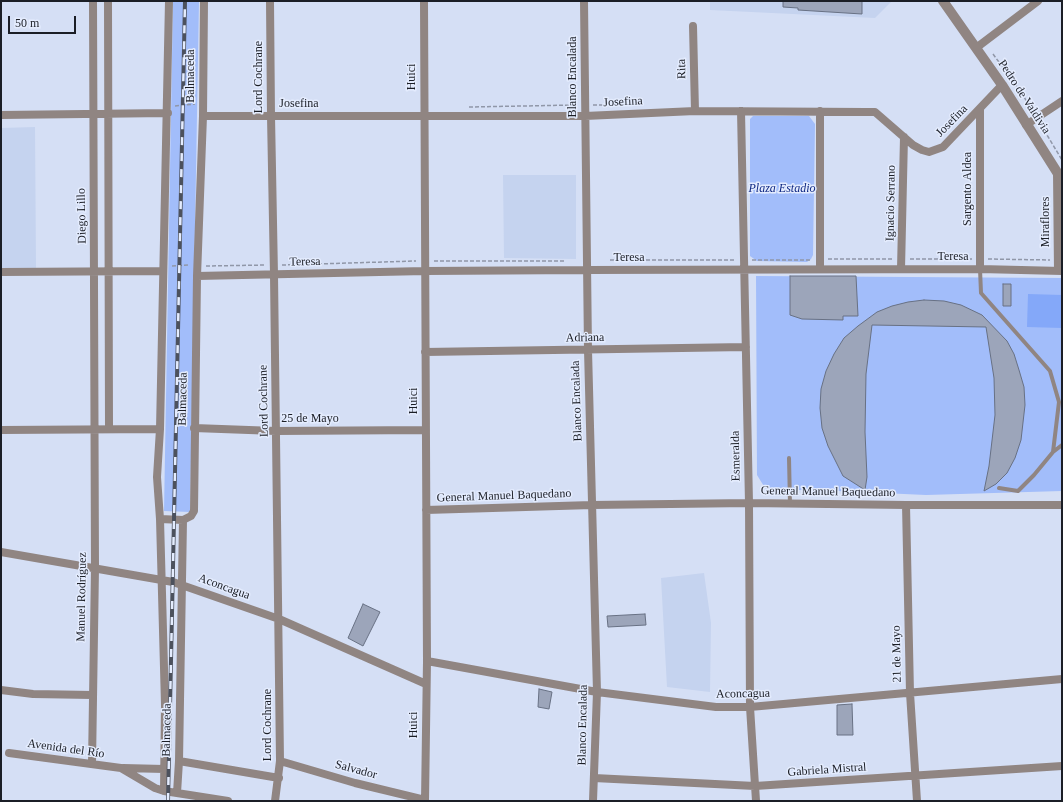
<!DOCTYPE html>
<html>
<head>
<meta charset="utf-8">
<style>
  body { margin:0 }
  #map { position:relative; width:1063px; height:802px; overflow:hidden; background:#d5dff5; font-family:Georgia,serif }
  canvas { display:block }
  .frame { position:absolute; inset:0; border:2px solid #1b1e26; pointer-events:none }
  .scale { position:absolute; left:8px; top:16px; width:68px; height:18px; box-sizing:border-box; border:2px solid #1b1e26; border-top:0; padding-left:5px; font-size:12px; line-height:14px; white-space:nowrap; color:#1b1e26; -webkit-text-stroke:3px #e4ecfe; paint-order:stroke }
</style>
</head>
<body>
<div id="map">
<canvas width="1063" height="802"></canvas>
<div class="frame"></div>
<div class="scale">50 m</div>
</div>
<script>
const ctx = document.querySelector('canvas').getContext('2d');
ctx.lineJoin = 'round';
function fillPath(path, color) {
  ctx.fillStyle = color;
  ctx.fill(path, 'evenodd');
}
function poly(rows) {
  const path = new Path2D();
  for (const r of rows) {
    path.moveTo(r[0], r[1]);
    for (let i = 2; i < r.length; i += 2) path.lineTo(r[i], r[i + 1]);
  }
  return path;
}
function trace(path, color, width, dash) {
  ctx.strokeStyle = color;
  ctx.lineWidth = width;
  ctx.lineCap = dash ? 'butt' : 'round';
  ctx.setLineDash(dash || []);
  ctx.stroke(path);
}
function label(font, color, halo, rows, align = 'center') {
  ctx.font = font + ' Georgia,serif';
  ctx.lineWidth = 3;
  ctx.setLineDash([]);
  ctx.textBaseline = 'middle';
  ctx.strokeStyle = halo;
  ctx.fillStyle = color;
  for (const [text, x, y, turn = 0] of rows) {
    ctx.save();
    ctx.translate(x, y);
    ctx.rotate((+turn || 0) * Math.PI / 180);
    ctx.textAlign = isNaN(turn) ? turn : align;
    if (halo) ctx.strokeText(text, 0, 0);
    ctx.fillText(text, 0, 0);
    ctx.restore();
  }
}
const built = poly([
  [710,1,892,1,875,18,710,10],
  [35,127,36,268,1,268,1,128],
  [503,175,576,175,576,259,504,258],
  [704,573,711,623,710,692,667,687,661,578]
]);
const green = poly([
  [173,1,199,1,190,512,164,511],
  [753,116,809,116,815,124,813,255,811,259,807,262,757,261,750,256,750,119],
  [756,276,1062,278,1062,491,926,495,816,490,769,490,765,488,757,475]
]);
const water = poly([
  [1028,294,1062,295,1062,328,1027,327]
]);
const building = poly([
  [783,1,862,1,862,14,798,10,798,8,783,7,783,1],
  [790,276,856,276,858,316,843,316,843,320,802,319,790,315,790,276],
  [1003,284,1011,284,1011,306,1003,306,1003,284],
  [924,300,944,301,961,305,982,315,1007,341,1014,354,1019,370,1024,387,1025,405,1021,440,1015,458,1007,473,996,484,984,491,989,466,995,415,994,378,986,327,872,325,866,374,865,432,867,477,865,490,843,476,828,446,822,428,820,408,821,389,826,371,834,354,844,338,858,326,877,312,892,306,908,302,924,300],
  [363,604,380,612,363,646,348,638,363,604],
  [645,614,646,625,608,627,607,616,645,614],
  [539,689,552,692,549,709,538,707,539,689],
  [852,704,853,735,837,735,837,705,852,704]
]);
const path = poly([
  [993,54,1021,92,1032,110],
  [593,105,617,105],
  [175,106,195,104],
  [469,107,577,105],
  [1041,125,1062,160],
  [828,259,892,259],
  [910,259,972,259],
  [988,259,1050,260],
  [610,260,736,260],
  [752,260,812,260],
  [434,261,566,261],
  [282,265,416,261],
  [172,266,188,265],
  [206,266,266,265]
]);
const service = poly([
  [980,269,981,293,1050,371,1059,402,1053,452],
  [789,458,790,504],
  [999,488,1018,491,1034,475,1053,452,1062,445]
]);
const minor = poly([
  [108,1,109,429],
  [270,1,271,116,274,275,280,761,275,801],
  [424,1,427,661,425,801],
  [584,1,588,350,597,692,593,801],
  [693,26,695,111],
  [976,48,1038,1],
  [980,109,980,269],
  [741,111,749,503,750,707,756,801],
  [820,111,820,269],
  [1,115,168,113],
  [203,116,585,116,695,111,866,112,875,112,913,145,922,150,929,152,943,147,1002,85],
  [1026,125,1062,101],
  [1057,173,1058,271],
  [901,269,904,137],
  [1,272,163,271],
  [197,276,425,271,586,270,980,269,1062,271],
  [425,352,746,347],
  [194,428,276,431,426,430],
  [1,430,160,429],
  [906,505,910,693,917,801],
  [426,510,592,505,749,503,906,505,1062,505],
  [160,519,183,520,191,516,194,511,197,276,203,116,204,1],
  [1,552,173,582,279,619,426,684],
  [427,661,597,692,716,707,750,707,1062,679],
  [1,690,33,694,92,695],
  [9,753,121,768,155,788,164,791,228,801],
  [179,761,279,778],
  [280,761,355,783,425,800],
  [92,764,95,568,93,1],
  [123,768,164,769],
  [594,778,755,786,1062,766],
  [164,791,165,705,160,519,157,477,160,429,169,1],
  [177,793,179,761,183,520]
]);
const tertiary = poly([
  [943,1,1002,85,1062,180]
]);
const rail = poly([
  [168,801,185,1]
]);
const streetNames = [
  ["Rita",682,69,-91],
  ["Balmaceda",191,76,-90],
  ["Lord Cochrane",259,77,-90],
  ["Huici",412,77,-90],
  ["Blanco Encalada",573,77,-90],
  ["Pedro de Valdivia",1024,97,57],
  ["Josefina",623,102,-3],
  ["Josefina",299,104],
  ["Josefina",952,121,-46],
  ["Sargento Aldea",968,189,-90],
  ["Ignacio Serrano",891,203,-89],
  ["Diego Lillo",82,216,-91],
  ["Miraflores",1046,222,-90],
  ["Teresa",953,257],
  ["Teresa",629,258],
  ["Teresa",305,262,-1],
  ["Adriana",585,338,-1],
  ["Balmaceda",183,399,-89],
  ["Lord Cochrane",264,401,-91],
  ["Huici",414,401,-90],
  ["Blanco Encalada",577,401,-92],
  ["25 de Mayo",310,419],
  ["Esmeralda",736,456,-91],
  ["General Manuel Baquedano",828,492,1],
  ["General Manuel Baquedano",504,496,-2],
  ["Aconcagua",224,587,20],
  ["Manuel Rodríguez",82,597,-89],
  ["21 de Mayo",897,654,-91],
  ["Aconcagua",743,694,-1],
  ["Lord Cochrane",268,725,-90],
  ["Huici",414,725,-90],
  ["Blanco Encalada",583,725,-89],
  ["Balmaceda",167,730,-89],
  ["Avenida del Río",66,749,8],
  ["Salvador",356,770,15],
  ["Gabriela Mistral",827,770,-4]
];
const parkNames = [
  ["Plaza Estadio",782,189]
];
fillPath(built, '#c5d3ef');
fillPath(green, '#a2bdfa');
fillPath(water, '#84a8f9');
fillPath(building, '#9ca5ba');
trace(building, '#687184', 1);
trace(path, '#9097a8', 1.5, [4, 2]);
trace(service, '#908582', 4);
trace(minor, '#908582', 8);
trace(tertiary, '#908582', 10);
trace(rail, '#4c515d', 4);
trace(rail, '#e4ecfe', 2.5, [8]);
label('12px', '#1b1e26', '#e4ecfe', streetNames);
label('italic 12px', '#0f2884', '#e4ecfe', parkNames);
</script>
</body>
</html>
